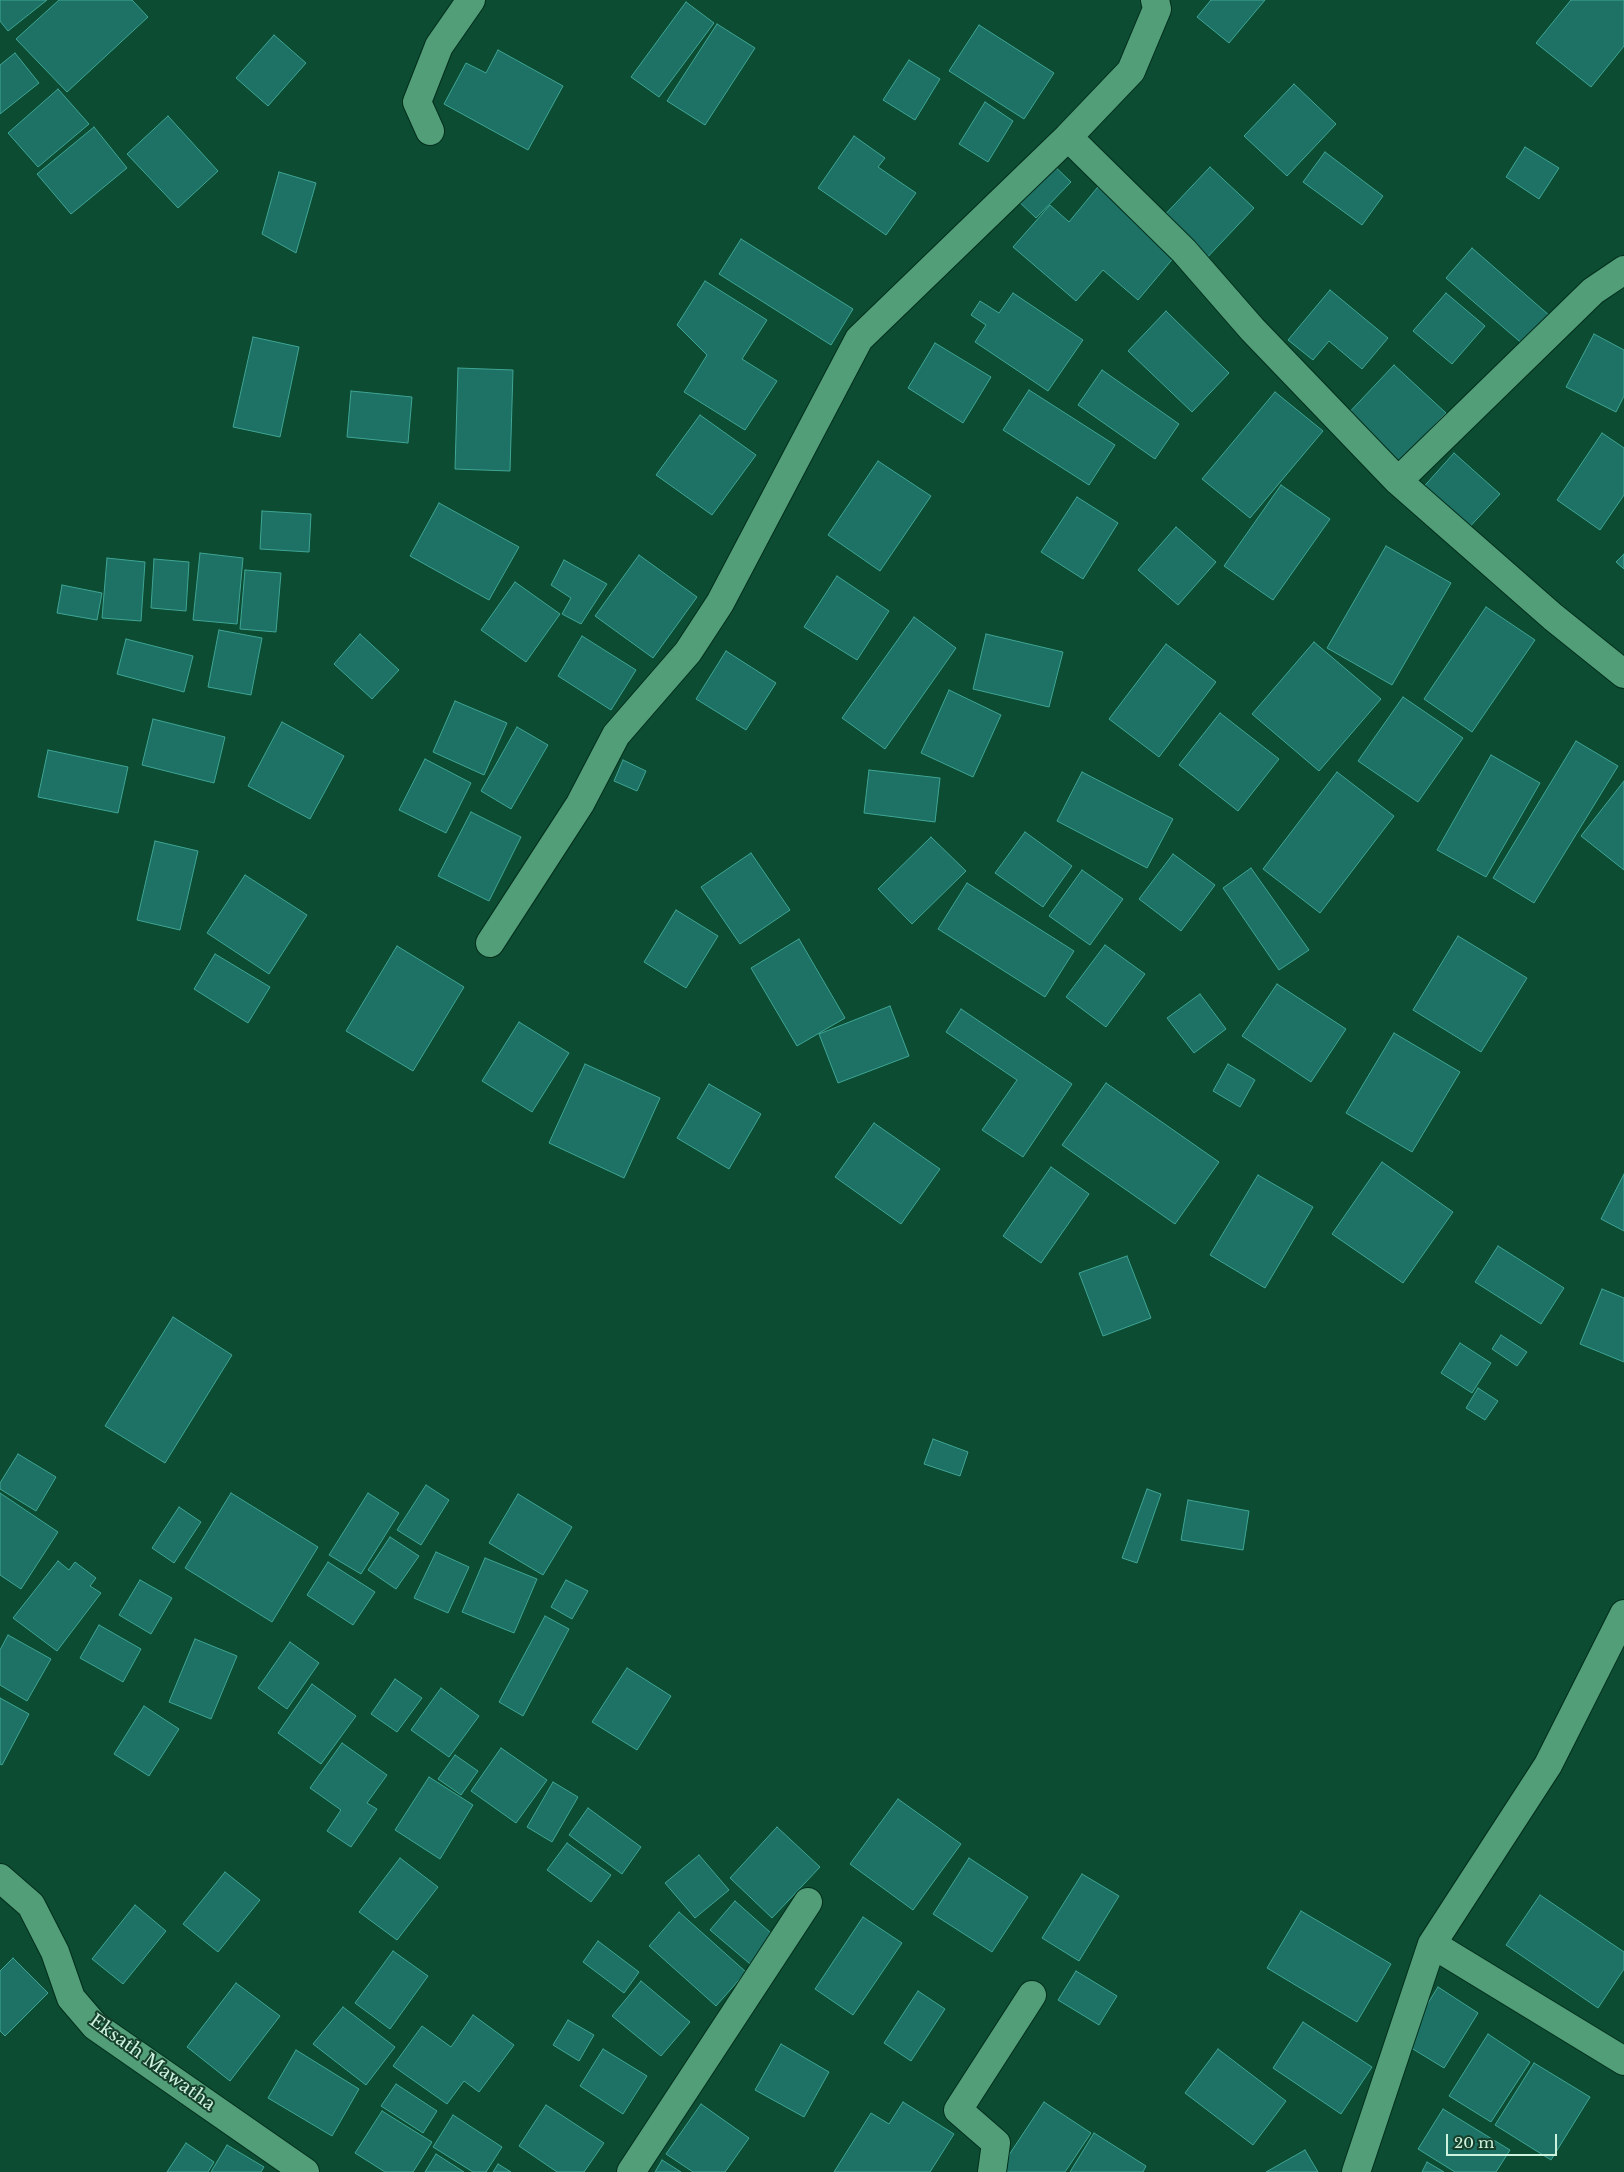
<!DOCTYPE html>
<html>
<head>
<meta charset="utf-8">
<style>
  body { margin:0 }
  #map { position:relative; width:1624px; height:2172px; overflow:hidden; background:#0b4c32; font-family:"Libre Baskerville",serif }
  canvas { display:block }
  .scale { position:absolute; left:1446px; top:2134px; width:111px; height:22px; box-sizing:border-box; border:2px solid #cdf2dd; border-top:0; padding-left:6px; font-size:15px; line-height:18px; white-space:nowrap; color:#cdf2dd; -webkit-text-stroke:4px #153f2b; paint-order:stroke }
</style>
</head>
<body>
<div id="map">
<canvas width="1624" height="2172"></canvas>
<div class="scale">20 m</div>
</div>
<script>
const ctx = document.querySelector('canvas').getContext('2d');
ctx.lineJoin = 'round';
function fillPath(path, color) {
  ctx.fillStyle = color;
  ctx.fill(path, 'evenodd');
}
function poly(rows) {
  const path = new Path2D();
  for (const r of rows) {
    path.moveTo(r[0], r[1]);
    for (let i = 2; i < r.length; i += 2) path.lineTo(r[i], r[i + 1]);
  }
  return path;
}
function trace(path, color, width, dash) {
  ctx.strokeStyle = color;
  ctx.lineWidth = width;
  ctx.lineCap = dash ? 'butt' : 'round';
  ctx.setLineDash(dash || []);
  ctx.stroke(path);
}
function label(font, color, halo, rows, align = 'center') {
  ctx.font = font + ' "Libre Baskerville",serif';
  ctx.lineWidth = 4;
  ctx.setLineDash([]);
  ctx.textBaseline = 'middle';
  ctx.strokeStyle = halo;
  ctx.fillStyle = color;
  for (const [text, x, y, turn = 0] of rows) {
    ctx.save();
    ctx.translate(x, y);
    ctx.rotate((+turn || 0) * Math.PI / 180);
    ctx.textAlign = isNaN(turn) ? turn : align;
    if (halo) ctx.strokeText(text, 0, 0);
    ctx.fillText(text, 0, 0);
    ctx.restore();
  }
}
const building = poly([
  [0,0,47,0,8,31,0,21,0,0],
  [59,0,132,0,148,17,67,92,16,39,59,0],
  [1211,0,1265,0,1229,43,1197,17,1211,0],
  [1571,0,1624,0,1624,46,1591,87,1536,43,1571,0],
  [686,2,714,23,659,97,631,77,686,2],
  [717,24,755,48,705,125,667,101,717,24],
  [979,25,1054,73,1024,119,949,71,979,25],
  [274,35,306,63,268,106,236,78,274,35],
  [498,50,563,86,528,150,444,104,466,63,486,73,498,50],
  [15,53,39,83,0,114,0,65,15,53],
  [909,60,940,79,915,120,883,100,909,60],
  [1294,84,1336,124,1287,176,1244,136,1294,84],
  [58,89,89,124,38,167,8,133,58,89],
  [985,102,1013,121,988,162,959,144,985,102],
  [168,116,218,171,178,208,127,154,168,116],
  [94,127,127,168,71,214,37,174,94,127],
  [854,136,885,158,878,167,916,193,886,235,818,188,854,136],
  [1525,147,1559,168,1539,199,1506,177,1525,147],
  [1325,152,1383,196,1362,225,1303,182,1325,152],
  [1048,160,1071,182,1036,218,1013,196,1048,160],
  [1210,167,1254,208,1202,263,1158,222,1210,167],
  [279,172,316,183,296,253,262,234,279,172],
  [1102,182,1181,249,1138,300,1103,270,1076,301,1013,247,1050,205,1069,222,1102,182],
  [741,239,853,309,831,345,719,274,741,239],
  [1472,248,1550,316,1525,346,1446,278,1472,248],
  [705,281,767,320,742,359,777,381,745,430,684,392,707,355,677,325,705,281],
  [1330,290,1388,338,1362,369,1329,341,1313,360,1288,340,1330,290],
  [1013,293,1083,340,1048,391,975,342,986,325,971,315,980,301,999,313,1013,293],
  [1446,293,1485,326,1452,364,1413,331,1446,293],
  [1166,311,1229,373,1192,412,1128,351,1166,311],
  [1594,334,1624,350,1624,396,1616,412,1566,387,1594,334],
  [253,337,299,347,280,437,233,427,253,337],
  [935,343,991,377,963,423,908,388,935,343],
  [1394,365,1446,413,1394,467,1343,419,1394,365],
  [458,368,513,370,510,471,455,469,458,368],
  [1102,370,1179,424,1155,459,1078,405,1102,370],
  [1029,390,1115,445,1089,485,1003,430,1029,390],
  [351,391,412,397,408,443,347,437,351,391],
  [1275,392,1323,431,1250,518,1202,479,1275,392],
  [700,415,756,455,712,515,656,475,700,415],
  [1602,433,1624,448,1624,495,1600,530,1557,500,1602,433],
  [1454,453,1500,494,1465,532,1419,492,1454,453],
  [878,461,931,496,880,571,828,535,878,461],
  [1281,485,1330,519,1273,600,1224,566,1281,485],
  [1077,497,1118,523,1083,579,1041,552,1077,497],
  [439,503,519,547,489,600,410,556,439,503],
  [262,511,311,514,309,552,260,549,262,511],
  [1176,527,1216,562,1178,605,1138,570,1176,527],
  [1386,546,1451,583,1392,685,1327,648,1386,546],
  [200,553,243,558,237,624,193,620,200,553],
  [1624,554,1624,569,1616,562,1624,554],
  [639,555,697,597,653,658,595,616,639,555],
  [107,558,145,562,141,621,102,618,107,558],
  [154,559,189,562,186,611,151,608,154,559],
  [564,560,607,584,581,624,562,614,571,598,551,585,564,560],
  [245,570,281,573,276,632,240,629,245,570],
  [837,576,889,611,857,660,804,627,837,576],
  [515,582,560,614,526,662,481,630,515,582],
  [62,585,102,593,97,620,57,613,62,585],
  [1486,607,1535,640,1472,732,1424,699,1486,607],
  [914,617,956,648,885,749,842,718,914,617],
  [219,630,262,638,251,695,208,687,219,630],
  [360,634,399,670,372,699,334,664,360,634],
  [986,634,1063,652,1049,707,973,689,986,634],
  [582,636,636,670,611,710,558,676,582,636],
  [126,639,193,656,184,692,117,674,126,639],
  [1314,642,1381,699,1319,771,1252,714,1314,642],
  [1166,644,1216,682,1159,757,1109,719,1166,644],
  [726,651,776,683,746,730,696,699,726,651],
  [949,690,1001,715,973,777,921,753,949,690],
  [1403,697,1463,738,1418,802,1358,761,1403,697],
  [455,701,507,723,484,775,433,752,455,701],
  [1220,713,1279,759,1238,811,1179,765,1220,713],
  [153,719,225,737,214,783,142,765,153,719],
  [282,722,344,756,310,819,248,786,282,722],
  [517,727,548,745,511,809,481,791,517,727],
  [1576,741,1618,766,1534,903,1493,878,1576,741],
  [48,750,128,767,118,813,38,797,48,750],
  [1491,755,1540,783,1486,877,1437,850,1491,755],
  [425,759,471,783,446,833,399,810,425,759],
  [623,760,646,771,637,791,614,781,623,760],
  [869,770,940,778,935,822,864,813,869,770],
  [1082,772,1173,819,1147,868,1057,821,1082,772],
  [1337,772,1394,816,1320,913,1263,869,1337,772],
  [1624,781,1624,870,1581,836,1624,781],
  [471,812,521,837,489,901,438,876,471,812],
  [1025,832,1072,866,1043,907,995,873,1025,832],
  [931,837,966,871,912,924,878,889,931,837],
  [155,841,198,851,180,930,137,920,155,841],
  [751,853,790,910,740,944,701,887,751,853],
  [1173,854,1215,885,1181,931,1139,899,1173,854],
  [1251,868,1309,950,1279,970,1223,888,1251,868],
  [1082,870,1123,899,1090,945,1049,916,1082,870],
  [245,875,307,915,269,974,207,933,245,875],
  [967,883,1074,951,1045,997,938,929,967,883],
  [676,910,718,936,686,988,644,962,676,910],
  [1458,936,1527,978,1481,1052,1413,1010,1458,936],
  [799,939,845,1018,797,1046,751,968,799,939],
  [1105,945,1145,974,1106,1027,1066,997,1105,945],
  [397,946,464,987,413,1071,346,1031,397,946],
  [215,954,270,987,248,1023,194,989,215,954],
  [1277,984,1346,1029,1311,1082,1242,1036,1277,984],
  [1200,994,1226,1029,1194,1053,1167,1018,1200,994],
  [890,1006,909,1056,838,1083,819,1034,890,1006],
  [961,1009,1072,1084,1023,1157,982,1130,1017,1080,946,1032,961,1009],
  [519,1022,569,1053,532,1112,482,1081,519,1022],
  [1394,1033,1460,1072,1412,1152,1346,1113,1394,1033],
  [585,1064,660,1098,624,1178,549,1143,585,1064],
  [1228,1064,1255,1080,1240,1107,1213,1091,1228,1064],
  [1106,1083,1219,1162,1175,1224,1062,1145,1106,1083],
  [709,1084,761,1114,729,1169,677,1138,709,1084],
  [874,1123,940,1169,901,1224,835,1177,874,1123],
  [1382,1162,1453,1212,1403,1283,1332,1234,1382,1162],
  [1051,1167,1089,1194,1041,1263,1003,1236,1051,1167],
  [1624,1174,1624,1231,1601,1219,1624,1174],
  [1258,1175,1313,1207,1265,1288,1210,1255,1258,1175],
  [1498,1246,1564,1288,1541,1324,1475,1282,1498,1246],
  [1127,1256,1151,1318,1103,1336,1079,1273,1127,1256],
  [1602,1289,1624,1298,1624,1362,1580,1344,1602,1289],
  [173,1317,232,1355,165,1463,105,1426,173,1317],
  [1501,1335,1527,1352,1517,1366,1492,1349,1501,1335],
  [1460,1343,1491,1363,1472,1393,1441,1373,1460,1343],
  [1478,1388,1498,1401,1485,1420,1466,1408,1478,1388],
  [933,1439,968,1452,960,1476,924,1464,933,1439],
  [18,1454,56,1477,36,1511,0,1489,0,1483,18,1454],
  [426,1485,449,1500,421,1545,397,1530,426,1485],
  [1147,1489,1161,1494,1137,1563,1122,1558,1147,1489],
  [0,1493,58,1532,21,1589,0,1575,0,1493],
  [231,1493,318,1547,272,1622,185,1568,231,1493],
  [368,1493,399,1513,361,1574,329,1555,368,1493],
  [518,1494,572,1527,543,1575,489,1543,518,1494],
  [1188,1500,1249,1511,1243,1550,1181,1540,1188,1500],
  [179,1507,201,1522,174,1563,152,1548,179,1507],
  [390,1537,419,1556,396,1589,368,1570,390,1537],
  [436,1552,469,1567,448,1613,414,1598,436,1552],
  [485,1558,537,1579,514,1633,462,1612,485,1558],
  [58,1561,69,1570,75,1562,96,1578,90,1586,101,1593,57,1651,13,1618,58,1561],
  [328,1562,375,1592,353,1625,307,1595,328,1562],
  [140,1580,172,1598,151,1634,119,1615,140,1580],
  [566,1580,588,1591,572,1619,551,1607,566,1580],
  [545,1616,569,1629,523,1716,499,1702,545,1616],
  [99,1625,141,1649,123,1682,80,1658,99,1625],
  [8,1635,51,1659,27,1701,0,1685,0,1650,8,1635],
  [195,1639,237,1656,211,1719,169,1702,195,1639],
  [290,1642,319,1663,287,1709,258,1688,290,1642],
  [627,1668,671,1696,637,1750,592,1722,627,1668],
  [395,1679,422,1698,397,1732,371,1714,395,1679],
  [312,1684,356,1716,321,1764,278,1733,312,1684],
  [441,1688,479,1716,449,1757,411,1730,441,1688],
  [0,1698,29,1714,2,1765,0,1764,0,1698],
  [144,1706,179,1729,149,1776,114,1754,144,1706],
  [342,1743,387,1775,367,1803,377,1809,351,1847,327,1831,341,1810,310,1788,342,1743],
  [501,1748,547,1780,516,1823,471,1791,501,1748],
  [455,1755,478,1771,461,1795,438,1779,455,1755],
  [429,1777,473,1805,440,1859,395,1830,429,1777],
  [553,1782,578,1797,552,1842,527,1827,553,1782],
  [898,1799,961,1844,913,1910,850,1864,898,1799],
  [588,1808,641,1847,622,1874,569,1835,588,1808],
  [777,1827,820,1867,772,1918,730,1878,777,1827],
  [567,1843,611,1875,591,1902,547,1870,567,1843],
  [699,1855,729,1890,695,1918,665,1883,699,1855],
  [400,1858,438,1887,397,1940,359,1912,400,1858],
  [969,1858,1028,1897,992,1952,933,1914,969,1858],
  [225,1872,260,1900,218,1952,183,1924,225,1872],
  [1082,1874,1119,1896,1079,1961,1042,1938,1082,1874],
  [1540,1895,1624,1952,1624,1969,1598,2008,1506,1945,1540,1895],
  [735,1901,780,1941,756,1969,710,1930,735,1901],
  [135,1905,166,1931,123,1984,92,1959,135,1905],
  [1301,1911,1391,1964,1357,2022,1267,1968,1301,1911],
  [679,1912,746,1972,716,2006,649,1946,679,1912],
  [863,1917,902,1943,853,2015,815,1989,863,1917],
  [598,1941,639,1972,624,1993,583,1962,598,1941],
  [393,1951,428,1976,390,2029,355,2003,393,1951],
  [13,1958,48,1993,5,2036,0,2031,0,1971,13,1958],
  [1076,1971,1117,1996,1099,2025,1058,2000,1076,1971],
  [641,1981,690,2022,661,2056,612,2016,641,1981],
  [236,1983,280,2016,230,2081,187,2047,236,1983],
  [1438,1987,1478,2013,1444,2068,1403,2043,1438,1987],
  [918,1991,945,2009,911,2061,884,2043,918,1991],
  [343,2007,395,2047,366,2085,313,2044,343,2007],
  [473,2015,514,2045,479,2092,464,2081,447,2104,393,2066,422,2026,451,2047,473,2015],
  [568,2020,594,2035,579,2061,553,2045,568,2020],
  [1303,2022,1372,2067,1341,2114,1273,2068,1303,2022],
  [1488,2034,1530,2062,1491,2122,1449,2096,1488,2034],
  [781,2044,829,2072,804,2117,755,2090,781,2044],
  [603,2049,647,2076,623,2114,580,2086,603,2049],
  [1218,2049,1286,2101,1253,2145,1185,2093,1218,2049],
  [296,2050,359,2089,332,2136,268,2098,296,2050],
  [1534,2063,1590,2097,1551,2160,1495,2125,1534,2063],
  [396,2084,437,2111,423,2133,381,2106,396,2084],
  [903,2102,954,2134,930,2172,834,2172,871,2113,889,2124,903,2102],
  [1044,2102,1091,2133,1065,2172,1007,2172,1001,2167,1044,2102],
  [701,2104,749,2138,725,2172,693,2172,666,2154,701,2104],
  [546,2105,604,2143,584,2172,557,2172,519,2146,546,2105],
  [1443,2109,1510,2150,1496,2172,1455,2172,1418,2149,1443,2109],
  [382,2111,432,2142,413,2172,385,2172,355,2153,382,2111],
  [453,2115,502,2147,486,2172,473,2172,433,2147,453,2115],
  [1094,2133,1146,2166,1143,2172,1070,2172,1094,2133],
  [186,2143,214,2162,208,2172,167,2172,186,2143],
  [227,2145,264,2167,261,2172,211,2172,227,2145],
  [1305,2150,1318,2172,1266,2172,1305,2150],
  [436,2154,464,2172,425,2172,436,2154],
  [662,2160,681,2172,655,2172,662,2160],
  [1427,2162,1444,2172,1422,2172,1427,2162],
  [498,2164,511,2172,493,2172,498,2164]
]);
const minor = poly([
  [1155,0,1157,9,1131,71,1068,137,1184,251,1252,329,1398,481,1553,617,1624,674],
  [430,131,417,102,439,46,471,0],
  [1398,481,1593,291,1624,270],
  [490,943,580,804,616,735,688,652,720,603,859,339,1068,137],
  [0,1878,31,1905,55,1952,71,1998,95,2026,305,2172],
  [1432,1944,1624,2061],
  [631,2172,808,1902],
  [992,2172,996,2143,958,2110,1032,1995],
  [1356,2172,1432,1944,1548,1765,1624,1614]
]);
const streetNames = [
  ["Eksath Mawatha",152,2063,36]
];
fillPath(building, '#1d7265');
trace(building, '#40a594', 1);
trace(minor, '#032f1d', 30);
trace(minor, '#519e78', 28);
label('18px', '#cdf2dd', '#153f2b', streetNames);
</script>
</body>
</html>
